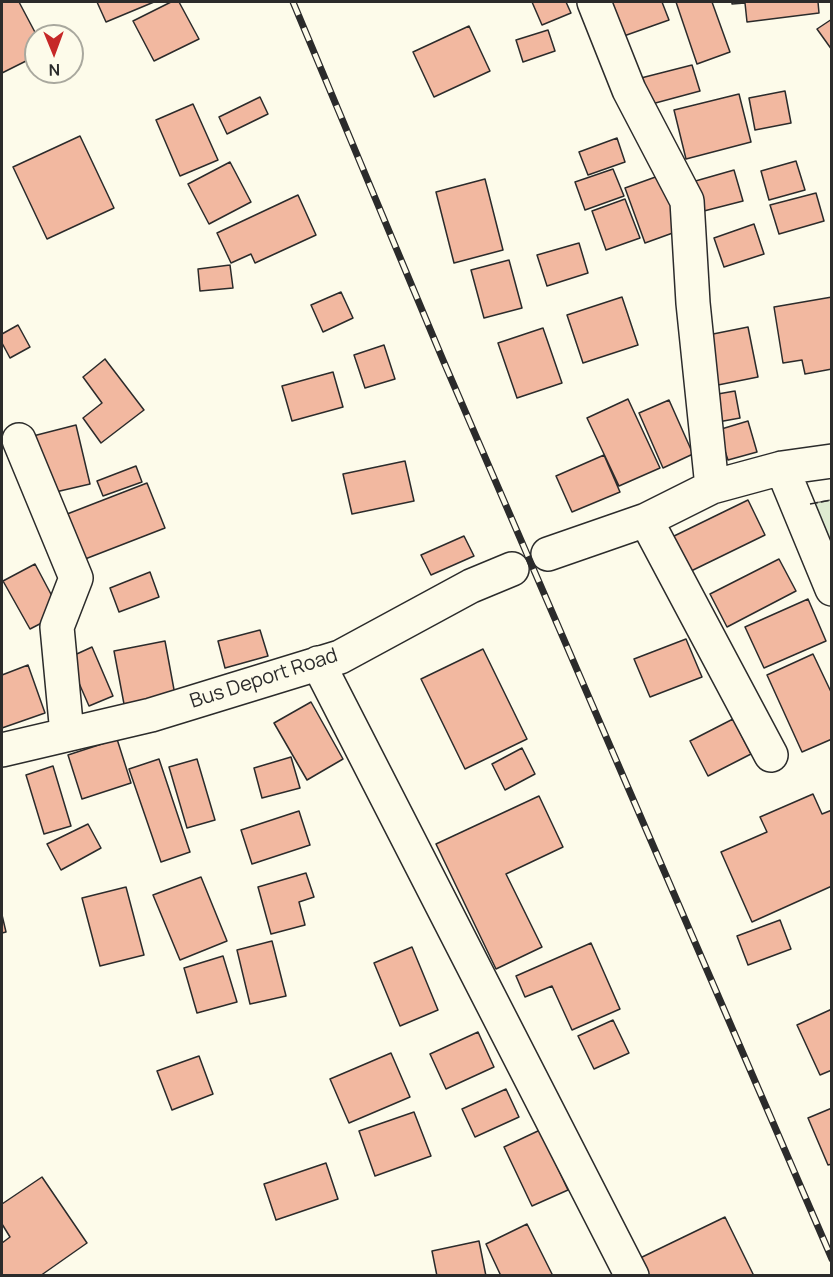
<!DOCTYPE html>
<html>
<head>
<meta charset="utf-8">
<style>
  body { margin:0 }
  #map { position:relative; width:833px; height:1277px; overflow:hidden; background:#fdfbea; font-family:Manrope,sans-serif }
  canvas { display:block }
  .frame { position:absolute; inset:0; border:3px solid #2b2b2b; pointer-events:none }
  .north { position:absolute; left:24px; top:24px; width:60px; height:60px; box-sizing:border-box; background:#fdfbea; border:2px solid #a9a89e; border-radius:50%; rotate:179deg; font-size:16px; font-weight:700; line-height:24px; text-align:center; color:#2b2b2b }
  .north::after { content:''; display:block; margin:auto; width:21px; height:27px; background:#c62828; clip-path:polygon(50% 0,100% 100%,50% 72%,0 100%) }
</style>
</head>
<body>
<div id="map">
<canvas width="833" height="1277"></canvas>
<div class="frame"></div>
<div class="north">N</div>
</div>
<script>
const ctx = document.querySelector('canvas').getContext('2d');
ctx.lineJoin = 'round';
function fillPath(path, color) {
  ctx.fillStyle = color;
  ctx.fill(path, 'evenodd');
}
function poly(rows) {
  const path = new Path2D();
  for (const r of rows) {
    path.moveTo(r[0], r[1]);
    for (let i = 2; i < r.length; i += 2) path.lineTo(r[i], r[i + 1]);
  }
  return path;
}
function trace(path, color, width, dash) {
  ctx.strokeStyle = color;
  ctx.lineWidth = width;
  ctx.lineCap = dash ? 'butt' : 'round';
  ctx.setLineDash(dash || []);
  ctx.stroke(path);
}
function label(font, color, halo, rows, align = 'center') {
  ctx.font = font + ' Manrope,sans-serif';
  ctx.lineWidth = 4.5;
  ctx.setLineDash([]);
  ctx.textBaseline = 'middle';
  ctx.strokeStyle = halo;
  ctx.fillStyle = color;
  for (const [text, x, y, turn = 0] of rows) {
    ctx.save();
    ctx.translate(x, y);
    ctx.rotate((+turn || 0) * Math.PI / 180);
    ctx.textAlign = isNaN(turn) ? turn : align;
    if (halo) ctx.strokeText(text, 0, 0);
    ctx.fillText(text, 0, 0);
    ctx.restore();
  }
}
const green = poly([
  [831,500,831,552,804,505,831,500]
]);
const building = poly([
  [2,2,19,2,37,36,36,56,2,73,2,2],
  [97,2,154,2,106,22,97,2],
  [171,2,179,2,199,39,154,61,133,21,171,2],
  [532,2,566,2,571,13,542,25,532,2],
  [609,2,662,2,669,20,621,37,609,2],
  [676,2,712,2,730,52,697,64,676,2],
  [732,2,818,2,819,13,747,22,745,3,732,4,732,2],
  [832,19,832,50,817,29,832,19],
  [469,26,490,71,434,97,413,52,469,26],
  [548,30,555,51,523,62,516,40,548,30],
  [692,65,700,91,648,105,641,78,692,65],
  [785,91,791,123,755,130,749,98,785,91],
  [739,94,751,142,686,159,674,110,739,94],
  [260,97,268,114,227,134,219,117,260,97],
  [193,104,218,160,180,176,156,120,193,104],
  [80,136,114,208,47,239,13,167,80,136],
  [617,138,625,162,588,175,579,152,617,138],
  [796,161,805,190,769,200,761,171,796,161],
  [230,162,251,202,209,224,188,184,230,162],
  [613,169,624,196,585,210,575,182,613,169],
  [734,170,743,201,700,212,692,182,734,170],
  [661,175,681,230,645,243,625,188,661,175],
  [485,179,503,250,454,263,436,192,485,179],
  [816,193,824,221,779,234,770,205,816,193],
  [298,195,316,235,255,263,251,254,231,263,217,233,298,195],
  [625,199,640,238,606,250,592,211,625,199],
  [754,224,764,254,724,267,714,238,754,224],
  [579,243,588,273,547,286,537,255,579,243],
  [509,260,522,308,484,318,471,270,509,260],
  [230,265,233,288,200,291,198,269,230,265],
  [341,292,353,318,323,332,311,305,341,292],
  [622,297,638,345,583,363,567,315,622,297],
  [832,297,832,369,805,374,802,360,783,363,774,307,832,297],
  [18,325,30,347,10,358,2,343,2,334,18,325],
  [748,327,758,377,718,385,708,335,748,327],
  [543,328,562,383,517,398,498,343,543,328],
  [384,345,395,379,365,388,354,355,384,345],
  [105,359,144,410,101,443,83,418,102,403,83,377,105,359],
  [333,372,343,407,292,421,282,386,333,372],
  [735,391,740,418,718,422,712,395,735,391],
  [628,399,660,468,619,486,587,418,628,399],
  [669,400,693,454,663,468,639,413,669,400],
  [748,421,757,452,728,460,718,430,748,421],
  [76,425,90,484,47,494,33,436,76,425],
  [604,455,620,492,572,512,556,476,604,455],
  [405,461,414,501,352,514,343,474,405,461],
  [136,466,142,482,103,496,97,481,136,466],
  [147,483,165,528,80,561,62,516,147,483],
  [748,500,765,535,687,573,670,538,748,500],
  [464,536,474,556,431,575,421,555,464,536],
  [779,559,796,591,727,627,710,594,779,559],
  [35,564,61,613,30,629,3,581,35,564],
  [150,572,159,597,119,612,110,588,150,572],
  [808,599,826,641,764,668,745,627,808,599],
  [260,630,268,656,225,668,218,641,260,630],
  [686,639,702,677,650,697,634,659,686,639],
  [165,641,175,695,124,704,114,651,165,641],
  [92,647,113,696,89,706,68,658,92,647],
  [483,649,527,739,465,769,421,679,483,649],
  [813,654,832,694,832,739,802,752,767,675,813,654],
  [28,665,45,713,2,728,2,675,28,665],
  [311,702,343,759,307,780,274,723,311,702],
  [733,719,751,754,708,776,690,741,733,719],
  [117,739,131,783,82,799,68,755,117,739],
  [522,748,535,774,505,790,492,764,522,748],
  [291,757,300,788,262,798,254,768,291,757],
  [159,759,190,852,161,862,129,769,159,759],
  [197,759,215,820,187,828,169,767,197,759],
  [53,766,71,826,44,834,26,775,53,766],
  [813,794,822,814,832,810,832,886,752,922,721,852,767,832,760,817,813,794],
  [539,796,563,847,506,874,542,947,496,969,436,844,539,796],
  [299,811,310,845,252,864,241,830,299,811],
  [88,824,101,848,61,870,47,844,88,824],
  [306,873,314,897,299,902,305,925,271,934,258,887,306,873],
  [201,877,227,941,180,960,153,895,201,877],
  [126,887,144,955,100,966,82,898,126,887],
  [2,915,6,932,2,933,2,915],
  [780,920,791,949,748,965,737,936,780,920],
  [272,941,286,996,250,1004,237,950,272,941],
  [591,943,620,1009,572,1030,552,986,525,997,516,976,591,943],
  [412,947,438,1010,400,1026,374,963,412,947],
  [223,956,237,1002,197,1013,184,968,223,956],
  [832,1009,832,1070,820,1075,797,1025,832,1009],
  [613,1020,629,1053,594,1069,578,1036,613,1020],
  [478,1032,494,1067,446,1089,430,1054,478,1032],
  [391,1053,410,1097,349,1123,330,1079,391,1053],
  [199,1056,213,1094,172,1110,157,1071,199,1056],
  [506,1089,519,1117,475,1137,462,1109,506,1089],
  [832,1108,832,1164,828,1165,808,1118,832,1108],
  [414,1112,431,1156,375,1176,359,1131,414,1112],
  [540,1130,568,1190,532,1206,504,1147,540,1130],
  [326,1163,338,1199,276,1220,264,1184,326,1163],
  [42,1177,87,1243,40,1276,2,1276,2,1243,10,1237,2,1224,2,1204,42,1177],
  [725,1217,754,1276,644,1276,636,1260,725,1217],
  [527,1224,553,1276,501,1276,486,1244,527,1224],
  [479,1241,486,1276,437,1276,432,1251,479,1241]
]);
const minor = poly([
  [594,2,629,90,687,201,693,303,712,487],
  [19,440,76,578,57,627,67,734],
  [782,468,832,589],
  [646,520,771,755],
  [548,554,646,520,712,487,782,468,832,461],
  [318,663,632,1276],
  [2,750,151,715,340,657,471,586,512,569]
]);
const rail = poly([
  [293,2,443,360,832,1259]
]);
const fence = poly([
  [810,504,832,500]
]);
const streetNames = [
  ["Bus Deport Road",264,679,-18]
];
fillPath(green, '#deebd1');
trace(green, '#74746e', 1.5);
fillPath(building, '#f2b8a0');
trace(building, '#2b2b2b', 1.5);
trace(minor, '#2b2b2b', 36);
trace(minor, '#fdfbea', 33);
trace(rail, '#2b2b2b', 7);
trace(rail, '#fdfbea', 4.5, [14]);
trace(fence, '#2b2b2b', 1.5, [8, 3]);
label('20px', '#2b2b2b', '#fdfbea', streetNames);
</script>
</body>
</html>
